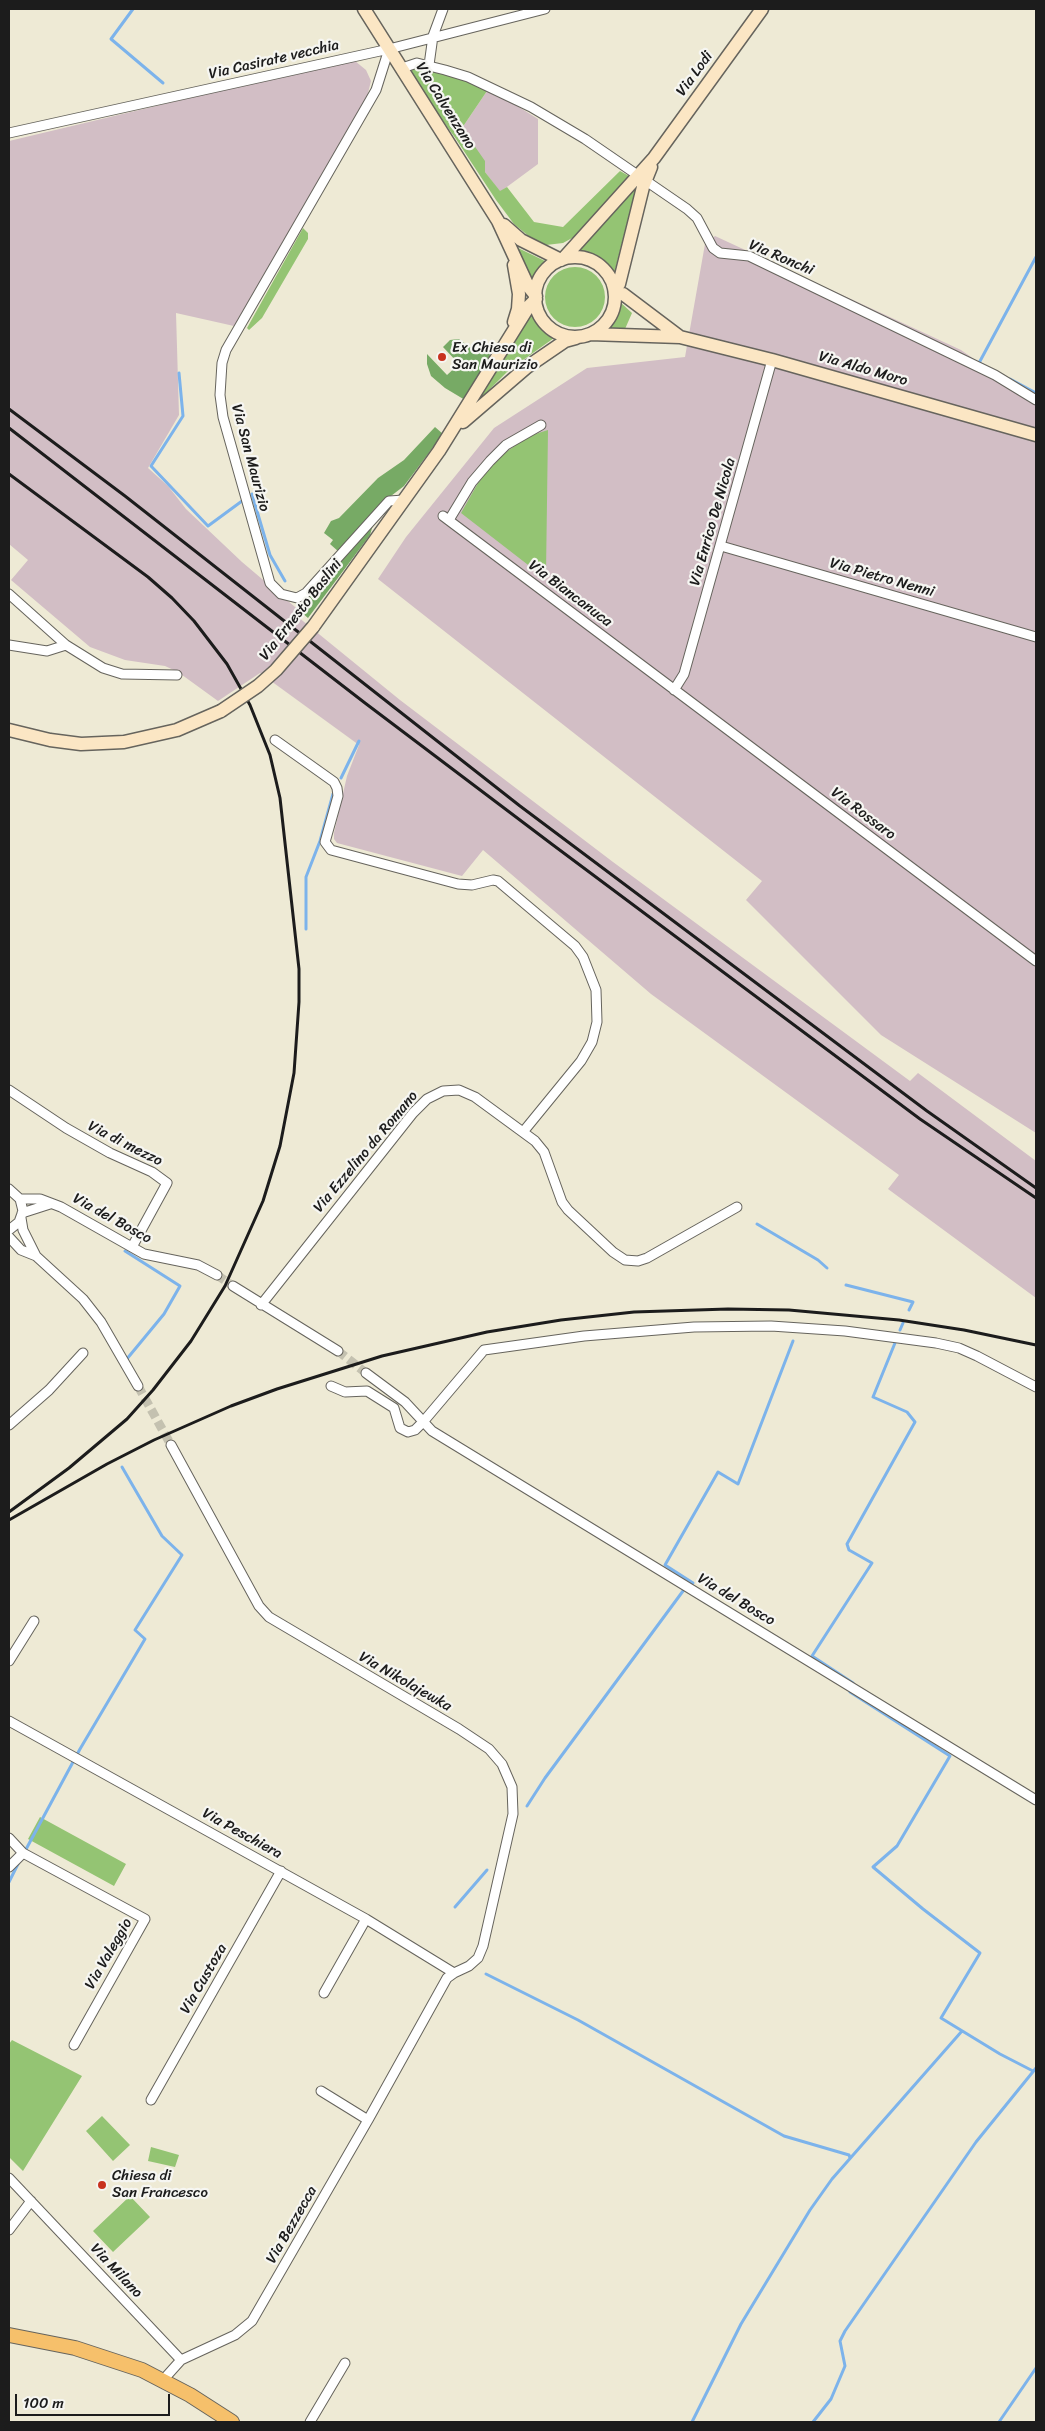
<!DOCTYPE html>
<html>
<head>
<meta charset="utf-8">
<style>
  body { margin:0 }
  #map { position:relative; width:1045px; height:2431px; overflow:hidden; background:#eeead5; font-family:Sriracha,sans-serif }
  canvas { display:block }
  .frame { position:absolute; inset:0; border:10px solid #1c1c1c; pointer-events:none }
  .scale { position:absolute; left:15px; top:2394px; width:155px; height:22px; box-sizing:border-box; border:2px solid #1c1c1c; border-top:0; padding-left:6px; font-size:15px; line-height:18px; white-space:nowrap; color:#1c1c1c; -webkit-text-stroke:4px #f6f6f2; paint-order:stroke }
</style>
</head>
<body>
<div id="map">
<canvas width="1045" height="2431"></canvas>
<div class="frame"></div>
<div class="scale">100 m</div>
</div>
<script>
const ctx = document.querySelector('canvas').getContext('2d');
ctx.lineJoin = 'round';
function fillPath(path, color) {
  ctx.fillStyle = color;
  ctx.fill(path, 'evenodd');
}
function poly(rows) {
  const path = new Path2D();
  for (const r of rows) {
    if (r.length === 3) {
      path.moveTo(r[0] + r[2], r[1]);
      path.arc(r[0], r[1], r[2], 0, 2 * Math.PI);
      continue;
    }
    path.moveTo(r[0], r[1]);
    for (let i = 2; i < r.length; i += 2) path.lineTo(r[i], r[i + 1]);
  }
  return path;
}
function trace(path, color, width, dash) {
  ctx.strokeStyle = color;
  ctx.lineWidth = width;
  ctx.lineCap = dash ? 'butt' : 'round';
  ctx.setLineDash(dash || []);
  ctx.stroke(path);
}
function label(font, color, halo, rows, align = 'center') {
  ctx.font = font + ' Sriracha,sans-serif';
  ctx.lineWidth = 4.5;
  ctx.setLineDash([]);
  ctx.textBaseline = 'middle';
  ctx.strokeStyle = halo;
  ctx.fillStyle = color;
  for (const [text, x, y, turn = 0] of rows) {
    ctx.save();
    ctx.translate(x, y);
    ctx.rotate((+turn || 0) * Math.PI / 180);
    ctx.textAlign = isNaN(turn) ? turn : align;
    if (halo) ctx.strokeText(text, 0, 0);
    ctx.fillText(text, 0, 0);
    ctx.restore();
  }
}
const industrial = poly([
  [345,61,355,61,366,70,371,81,367,97,234,326,176,313,179,415,148,468,168,486,186,509,242,562,301,612,298,617,400,700,613,862,910,1081,918,1073,1036,1161,1036,1298,888,1189,899,1175,651,994,483,850,462,876,337,843,334,839,334,833,347,776,359,745,260,673,218,701,178,672,165,666,125,660,90,647,11,580,28,560,9,544,9,141],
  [487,91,514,104,538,119,538,164,500,192,485,172,462,128],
  [715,236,961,350,1036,402,1036,1133,881,1035,746,900,762,881,378,579,406,537,494,428,587,368,685,357,705,244]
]);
const green = poly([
  [419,66,465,81,487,91,462,128,485,161,485,172,500,191,507,187,534,222,563,227,620,171,629,176,574,237,563,243,546,245,531,238,514,224,496,200,456,139,411,77,412,68],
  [636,184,637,184,614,274,599,260,577,252,612,214],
  [303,228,308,233,308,239,262,318,249,330,247,328],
  [516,247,547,262,531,284],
  [575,297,30],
  [620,302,632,313,625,329,611,329,609,326,616,317],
  [533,312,540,325,554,338,509,370,477,402],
  [548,430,546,573,536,571,523,561,461,513,478,483,499,457,529,436],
  [40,1817,126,1864,114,1886,28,1839],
  [12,2040,82,2076,23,2171,9,2157,9,2044],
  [102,2116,130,2145,113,2161,86,2131],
  [151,2147,179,2155,175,2167,148,2161],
  [130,2196,150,2217,113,2252,93,2231]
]);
const forest = poly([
  [459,339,474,350,483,344,495,346,465,400,445,388,431,376,427,364,427,354,447,375,459,364,443,347,450,340],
  [435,427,443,434,404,486,387,499,378,508,370,535,308,618,301,612,310,596,341,561,339,552,330,544,333,540,324,533,331,521,339,518,378,478,404,460]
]);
const stream = poly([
  [133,9,111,39,163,83],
  [983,365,979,363,1036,257],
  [179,373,183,416,151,466,208,526,242,501],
  [1010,379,1036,393],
  [252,494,270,555,285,581],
  [341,778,359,741],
  [306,929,306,877,320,841,333,794],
  [757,1224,818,1260,827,1268],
  [125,1251,180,1286,164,1314,126,1360],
  [846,1285,913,1302,909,1310],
  [900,1330,903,1323],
  [693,1583,665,1565,718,1472,738,1484,793,1341],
  [853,1683,812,1656,872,1563,849,1550,847,1544,915,1422,907,1412,873,1397,895,1343],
  [850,1692,950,1756,897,1846,873,1867,923,1909,980,1953,941,2018,1000,2054,1033,2071],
  [527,1806,545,1778,683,1591],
  [24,1853,80,1749,145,1639,135,1630,182,1555,162,1536,122,1467],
  [9,1882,20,1860],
  [455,1907,487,1870],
  [486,1974,578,2020,784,2136,849,2155,850,2158],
  [692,2422,741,2324,810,2210,832,2179,962,2031],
  [813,2422,831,2399,845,2366,840,2341,845,2331,976,2142,1036,2068],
  [999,2422,1036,2368]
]);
const streetTunnel = poly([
  [217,1275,233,1286],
  [338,1351,366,1373],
  [138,1386,171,1445]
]);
const street = poly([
  [389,49,376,90,226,350,222,363,220,395,223,417,270,583,281,594,297,598,306,593,389,501,404,500],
  [429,65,433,36,443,9],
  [402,68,417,63,445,70,468,77,531,107,585,139,687,209,697,218,713,248,720,253,749,256,995,375,1036,400],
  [9,133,389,49,545,9],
  [443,516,1036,961],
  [449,520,472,482,490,461,506,445,541,425],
  [721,546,1036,637],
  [9,594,66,645,103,668,122,674,177,675],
  [9,645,47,651,66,645],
  [674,690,684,674,772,360],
  [275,740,334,782,337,788,338,796,325,842,331,850,458,884,472,885,493,880,498,881,575,946,583,957,596,990,597,1022,592,1042,581,1061,523,1132],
  [9,1090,66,1128,110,1153,152,1172,167,1183,132,1247],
  [9,1189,20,1199,23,1211,19,1222,9,1230],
  [20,1199,40,1199,61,1207,144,1254,198,1265,217,1275],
  [22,1213,50,1204],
  [21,1218,23,1230,36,1256],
  [9,1237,21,1250,36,1256,83,1299,101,1322,138,1386],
  [233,1286,338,1351],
  [261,1305,413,1113,427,1099,443,1091,459,1090,475,1097,535,1141,544,1152,562,1202,568,1210,613,1252,625,1260,638,1261,647,1258,737,1207],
  [366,1373,405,1402,432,1431,1036,1800],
  [331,1386,345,1392,367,1391,394,1408,400,1428,408,1432,415,1430,423,1422,484,1350,584,1336,694,1327,771,1326,845,1331,936,1343,959,1348,977,1356,1036,1387],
  [9,1425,49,1390,83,1353],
  [9,1661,34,1621],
  [9,1721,366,1919,454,1973,469,1966,478,1958,483,1946,513,1814,512,1787,502,1764,489,1749,459,1729,269,1617,259,1606,171,1445],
  [9,1838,23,1853,145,1919,74,2045],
  [9,1867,23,1853],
  [324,1993,366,1919],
  [151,2100,281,1871],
  [368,2120,447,1978,454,1973],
  [9,2178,181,2360],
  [9,2230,31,2201],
  [163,2380,181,2360,235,2335,252,2321,368,2120,321,2091],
  [310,2422,345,2363]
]);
const secondary = poly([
  [364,9,498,221,528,286,536,296],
  [504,225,521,240,561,260],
  [575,297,40],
  [563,259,654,158,762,9],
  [514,265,519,294,518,309,514,322],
  [614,289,619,284,643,187,651,167],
  [615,294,623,294,680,337],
  [590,334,680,337,772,360,1036,435],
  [463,422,527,367,565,341,576,338],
  [313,627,439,451,529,306,536,299],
  [9,730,50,740,81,744,124,742,177,730,221,711]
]);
const primary = poly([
  [9,2335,75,2348,142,2370,190,2395,232,2422]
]);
const rail = poly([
  [9,409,125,496,520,806,927,1111,1036,1188],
  [9,428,365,703,553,845,920,1119,1036,1198],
  [9,474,148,577,172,598,194,621,227,664,250,705,270,755,280,798,299,969,299,1002,294,1073,280,1146,263,1201,225,1286,191,1341,153,1390,127,1419,69,1468,9,1512],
  [9,1520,107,1464,154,1440,231,1406,277,1389,382,1356,487,1332,561,1320,634,1312,728,1309,789,1310,899,1320,964,1330,1036,1345]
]);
const secondaryBridge = poly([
  [221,711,258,686,276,670,313,627]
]);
const markers = [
  [442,357,5,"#c8321e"],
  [102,2185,5,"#c8321e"]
];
const streetNames = [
  ["Via Casirate vecchia",274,60,-13],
  ["Via Lodi",695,74,-54],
  ["Via Calvenzano",445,106,58],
  ["Via Ronchi",781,258,23],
  ["Via Aldo Moro",863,369,16],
  ["Via San Maurizio",250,458,75],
  ["Via Enrico De Nicola",713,522,-74],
  ["Via Pietro Nenni",882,578,16],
  ["Via Biancanuca",570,594,37],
  ["Via Ernesto Baslini",301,610,-52],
  ["Via Rossaro",863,814,37],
  ["Via di mezzo",125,1144,27],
  ["Via Ezzelino da Romano",366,1152,-50],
  ["Via del Bosco",112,1219,29],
  ["Via del Bosco",736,1600,31],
  ["Via Nikolajewka",405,1682,30],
  ["Via Peschiera",242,1834,29],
  ["Via Valeggio",109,1954,-60],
  ["Via Custoza",204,1979,-60],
  ["Via Bezzecca",292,2225,-60],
  ["Via Milano",116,2271,47]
];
const poiNames = [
  ["Ex Chiesa di",452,348],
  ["San Maurizio",452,365],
  ["Chiesa di",112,2176],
  ["San Francesco",112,2193]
];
fillPath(industrial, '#d2bec5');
fillPath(green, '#94c473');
fillPath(forest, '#77aa65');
trace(stream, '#7cb3eb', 3);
trace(streetTunnel, '#c4c1b0', 9, [9, 4.5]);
trace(street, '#66645d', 11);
trace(secondary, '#66645d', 15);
trace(primary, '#66645d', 16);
trace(street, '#fff', 9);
trace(secondary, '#fbe6c4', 12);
trace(primary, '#f6c06b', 14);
trace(rail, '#1c1c1c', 3);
trace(secondaryBridge, '#66645d', 15, []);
trace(secondaryBridge, '#fbe6c4', 12);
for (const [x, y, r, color] of markers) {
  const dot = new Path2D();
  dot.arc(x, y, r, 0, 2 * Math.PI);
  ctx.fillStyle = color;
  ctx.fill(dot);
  trace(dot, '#f6f6f2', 2);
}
label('15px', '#1c1c1c', '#f6f6f2', streetNames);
label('15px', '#1c1c1c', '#f6f6f2', poiNames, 'left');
</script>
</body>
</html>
